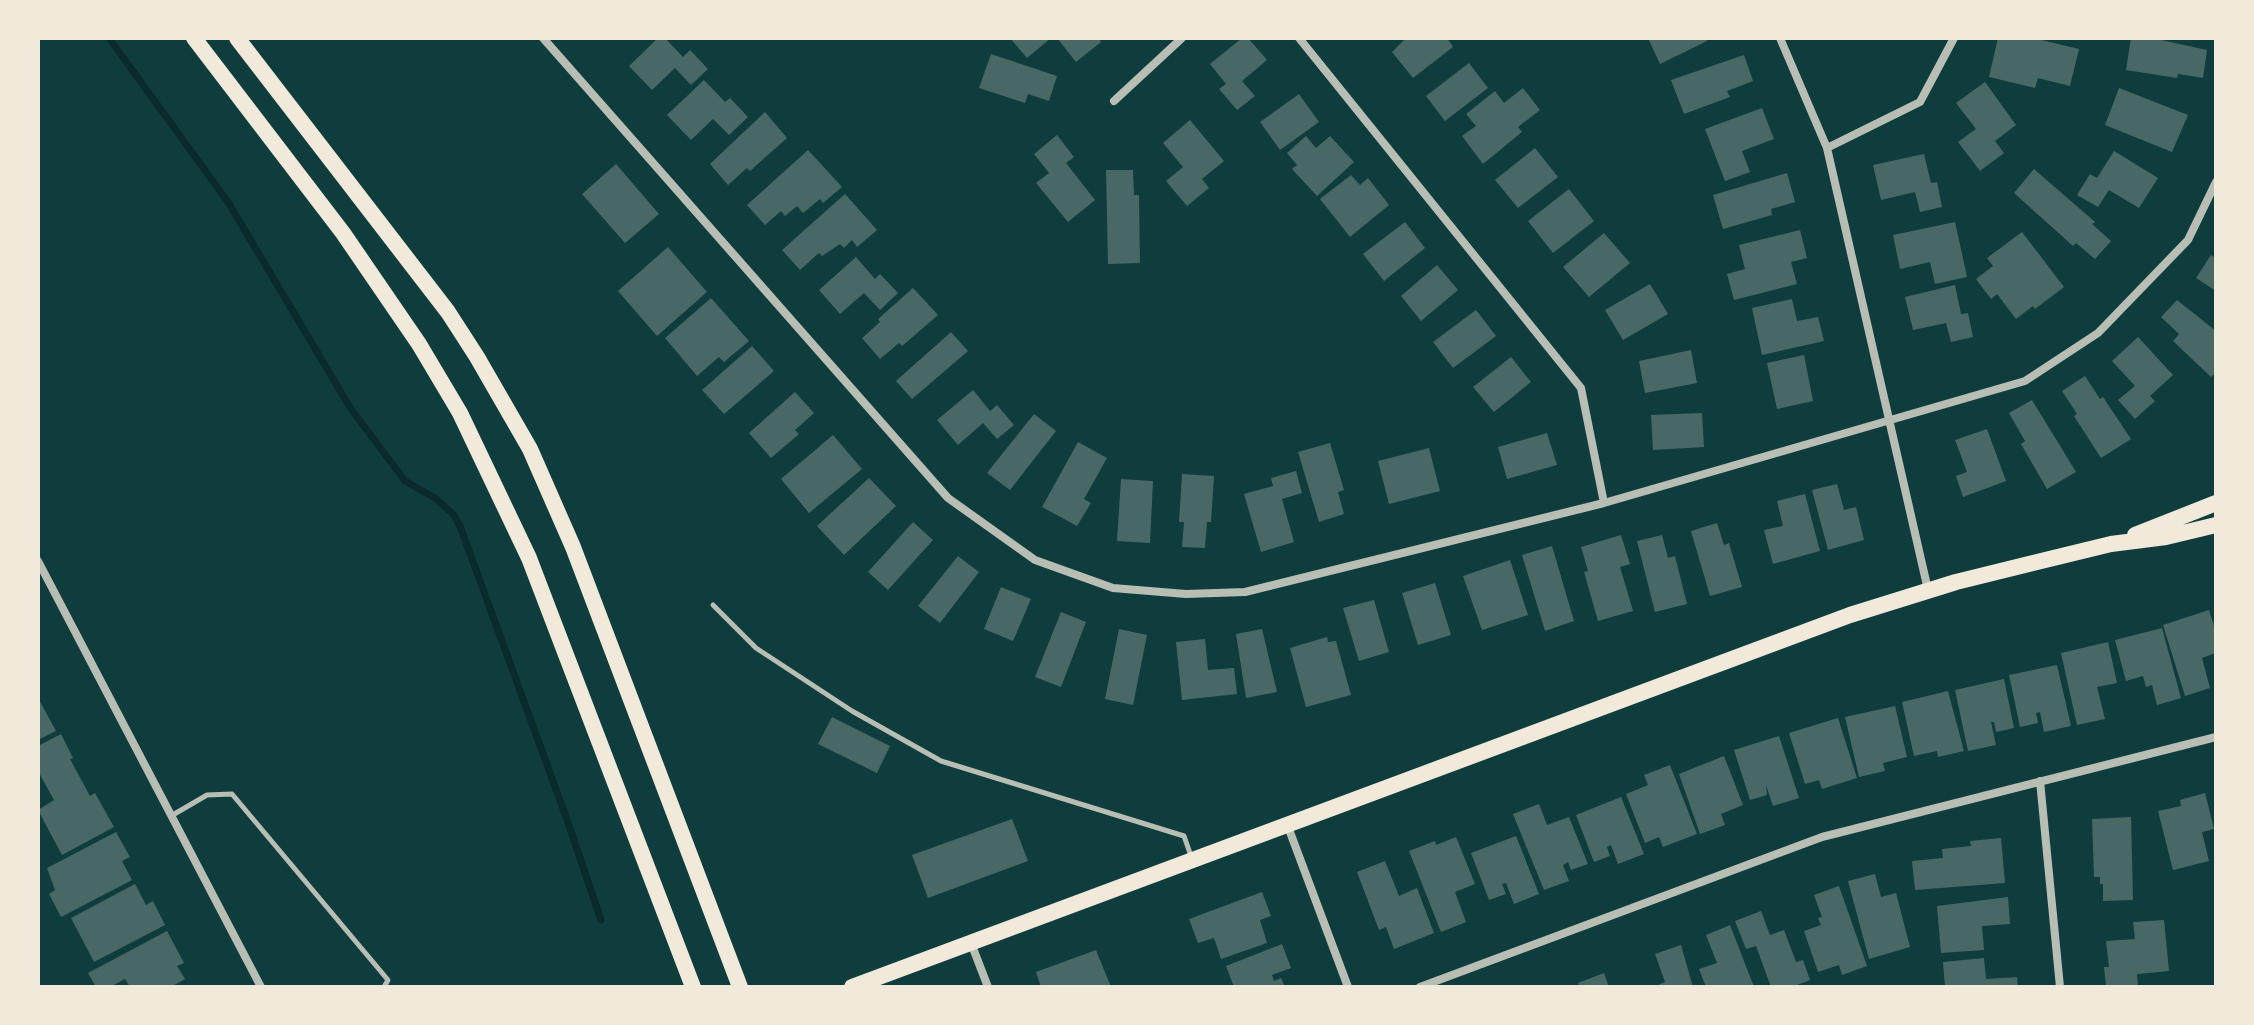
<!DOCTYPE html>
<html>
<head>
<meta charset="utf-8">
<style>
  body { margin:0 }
  #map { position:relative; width:2254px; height:1025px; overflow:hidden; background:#0f3d3e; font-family:Cabin,sans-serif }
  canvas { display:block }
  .frame { position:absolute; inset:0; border:40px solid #f1e9da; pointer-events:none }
</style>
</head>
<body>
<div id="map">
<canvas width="2254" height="1025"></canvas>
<div class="frame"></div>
</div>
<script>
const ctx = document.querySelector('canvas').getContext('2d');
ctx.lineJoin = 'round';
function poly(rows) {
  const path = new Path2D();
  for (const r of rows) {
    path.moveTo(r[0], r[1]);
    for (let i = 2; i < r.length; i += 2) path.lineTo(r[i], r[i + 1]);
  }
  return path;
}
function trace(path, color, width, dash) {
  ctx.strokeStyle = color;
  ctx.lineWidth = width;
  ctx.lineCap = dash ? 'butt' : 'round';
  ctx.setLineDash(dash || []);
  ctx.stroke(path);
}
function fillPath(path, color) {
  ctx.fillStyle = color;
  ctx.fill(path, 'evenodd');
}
const stream = poly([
  [109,38,228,202,351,409,405,481,435,498,453,514,460,526,565,814,601,920]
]);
const building = poly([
  [658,38,665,38,683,57,690,50,708,69,691,85,675,68,652,90,629,66],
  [1010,38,1051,38,1027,58],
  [1057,38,1098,38,1101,42,1076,62],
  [1242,38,1248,38,1267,60,1242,81,1255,96,1237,110,1219,89,1226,84,1210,64],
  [1406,38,1447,38,1453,47,1413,78,1392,52],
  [1648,38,1706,38,1707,41,1660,64],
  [1998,38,2033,38,2079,49,2070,86,2038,78,2035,88,1989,77],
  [2131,38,2152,38,2207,50,2203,78,2178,74,2177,78,2126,70],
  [991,54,1057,76,1049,101,1028,94,1025,103,979,88],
  [1744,55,1753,81,1727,91,1730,97,1684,114,1671,80],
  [1469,63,1488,88,1445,121,1426,96],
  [704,80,725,102,730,98,748,117,729,135,713,119,691,140,667,115],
  [1985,82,2016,125,1995,141,2004,153,1980,171,1958,142,1976,129,1956,103],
  [1523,88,1540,110,1518,127,1522,132,1483,164,1462,136,1476,126,1466,114,1495,91,1504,103],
  [2119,88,2188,115,2172,152,2105,125],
  [1299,94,1319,122,1280,150,1260,122],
  [1762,108,1774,139,1742,151,1750,172,1725,181,1705,129],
  [765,112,787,138,750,171,747,168,728,185,710,164],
  [1190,120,1224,161,1202,179,1209,188,1187,206,1166,181,1183,167,1163,143],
  [1057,135,1074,157,1066,163,1095,200,1068,222,1036,183,1049,173,1034,154],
  [1306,136,1316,148,1330,136,1354,162,1317,196,1292,169,1297,165,1287,153],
  [1535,148,1558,177,1518,208,1495,180],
  [808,150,842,187,823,203,820,199,803,213,797,206,785,216,781,211,765,225,747,205],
  [2114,151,2158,178,2139,208,2109,190,2098,207,2077,195,2090,174,2097,178],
  [1924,154,1931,183,1937,182,1942,207,1920,212,1915,192,1881,200,1873,165],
  [616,164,659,214,625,243,582,194],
  [2034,169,2095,222,2092,224,2111,241,2095,259,2076,243,2073,246,2014,193],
  [1106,170,1133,170,1134,195,1139,195,1140,263,1108,264],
  [1787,173,1795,202,1771,209,1772,215,1723,229,1713,195],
  [1351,175,1360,185,1368,178,1389,205,1350,237,1320,199],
  [1569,189,1594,221,1553,253,1528,221],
  [845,194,877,230,857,247,852,240,844,248,840,244,822,256,819,253,800,270,782,250],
  [1405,222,1425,248,1384,281,1363,254],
  [1955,222,1967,277,1935,284,1930,262,1900,269,1893,235],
  [1800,230,1807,258,1791,262,1797,284,1734,300,1727,274,1745,269,1739,245],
  [2022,232,2064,287,2035,309,2033,306,2016,319,1997,294,1991,299,1976,279,1993,266,1987,258],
  [1604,233,1630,263,1589,297,1563,267],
  [668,247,707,292,657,336,618,291],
  [2211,255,2216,259,2216,291,2196,278],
  [856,257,875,279,880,274,898,293,880,310,864,293,840,314,819,290],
  [1437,265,1458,290,1421,321,1401,296],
  [1650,284,1668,314,1623,340,1605,310],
  [1955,285,1961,314,1968,313,1973,337,1951,342,1946,323,1913,330,1905,297],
  [913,288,938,315,902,346,899,343,880,359,862,338,880,322,878,319],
  [711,298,749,341,724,362,719,357,697,376,665,338],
  [1792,299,1797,321,1818,317,1824,341,1762,355,1752,308],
  [2177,300,2216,331,2216,372,2211,377,2173,341,2179,334,2161,317],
  [1476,310,1496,336,1453,368,1433,342],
  [951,332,968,351,912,399,896,381],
  [2138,337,2173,375,2150,396,2155,401,2135,419,2118,400,2135,386,2112,361],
  [752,346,774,371,724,414,702,390],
  [1691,350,1697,383,1645,393,1639,361],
  [1804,355,1813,401,1777,409,1767,363],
  [1511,357,1531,382,1494,412,1473,387],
  [2085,376,2100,399,2103,397,2131,439,2101,458,2074,416,2077,414,2062,391],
  [973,390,990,411,997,405,1014,425,997,439,983,423,958,445,937,420],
  [795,392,814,413,795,430,799,434,771,458,749,433],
  [2032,400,2076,472,2047,489,2021,444,2025,441,2009,413],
  [1702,413,1704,447,1653,450,1651,415],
  [1034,414,1056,431,1010,490,987,473],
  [1987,429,2006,481,1963,497,1956,476,1967,472,1955,440],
  [1547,433,1557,465,1507,479,1498,447],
  [833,435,862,469,809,513,781,479],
  [1078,442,1107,458,1084,499,1091,503,1077,526,1042,507],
  [1330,443,1344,490,1338,492,1344,514,1319,522,1298,452],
  [1429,448,1440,491,1389,504,1378,461],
  [1296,471,1302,493,1282,499,1294,542,1261,552,1244,494,1273,486,1271,478],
  [1182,474,1214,476,1211,522,1207,522,1205,548,1182,547,1184,522,1179,522],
  [869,478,896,506,844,555,817,526],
  [1121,479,1153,481,1150,543,1117,541],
  [1837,484,1844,510,1856,507,1864,540,1828,550,1812,490],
  [1805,494,1820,551,1773,564,1764,530,1783,526,1777,501],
  [913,522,933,540,888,590,868,572],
  [1717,523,1724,545,1729,543,1742,587,1710,596,1691,531],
  [1621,535,1630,564,1620,567,1633,611,1598,621,1584,572,1588,571,1581,547],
  [1662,535,1668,558,1675,556,1687,604,1655,612,1637,541],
  [1552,546,1574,621,1545,631,1522,555],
  [958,556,979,572,940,623,918,606],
  [1510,560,1528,615,1482,630,1463,576],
  [1435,583,1451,635,1418,645,1402,593],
  [1001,587,1031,599,1013,641,984,629],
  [1374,600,1389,652,1359,661,1343,608],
  [2209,610,2216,632,2216,653,2202,658,2210,688,2185,696,2163,625],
  [1061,612,1086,622,1061,687,1035,677],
  [2162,628,2181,698,2157,705,2152,685,2146,687,2143,676,2126,681,2115,640],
  [1119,629,1147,635,1133,705,1105,699],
  [1262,629,1277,692,1246,698,1236,634],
  [1327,637,1328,642,1336,641,1351,695,1306,707,1290,648],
  [1205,639,1208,670,1234,668,1237,694,1182,700,1176,642],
  [2108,642,2117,683,2097,687,2105,719,2077,725,2061,653],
  [2057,665,2071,726,2044,732,2040,712,2036,713,2038,723,2020,727,2009,675],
  [2004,679,2014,728,1996,732,1994,722,1991,722,1996,745,1968,751,1955,690],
  [1948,691,1964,751,1938,757,1937,751,1914,756,1902,702],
  [38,698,56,731,38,740],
  [1895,706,1907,757,1883,763,1885,771,1859,777,1845,717],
  [832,717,890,746,877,773,818,744],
  [1838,718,1857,778,1822,789,1819,780,1805,784,1789,733],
  [61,734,73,758,70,759,90,796,95,793,114,827,62,855,38,810,54,800,38,771,38,746],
  [1779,736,1799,798,1773,806,1766,785,1767,795,1750,800,1734,750],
  [1724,756,1743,805,1721,814,1725,825,1700,834,1679,774],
  [1670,765,1697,834,1663,847,1659,837,1645,843,1626,794,1648,785,1644,775],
  [2205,793,2214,829,2202,832,2209,861,2173,870,2158,811,2181,806,2180,800],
  [1621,797,1644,854,1618,864,1611,845,1607,847,1610,856,1594,862,1576,815],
  [1539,804,1547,825,1569,817,1588,864,1571,870,1568,862,1563,865,1569,881,1544,890,1513,814],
  [2131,817,2133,900,2103,901,2103,884,2100,884,2100,877,2094,877,2092,819],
  [1012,819,1028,861,928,898,912,855],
  [116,832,130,857,122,861,132,880,61,917,49,894,55,890,47,868],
  [1516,836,1539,894,1514,904,1506,883,1502,884,1506,894,1489,900,1471,853],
  [1456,837,1475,884,1455,892,1466,922,1441,932,1409,851,1435,841,1436,845],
  [2001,838,2005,883,1915,890,1912,861,1943,858,1942,849,1971,846,1970,841],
  [1385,861,1399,896,1417,888,1434,933,1394,949,1386,927,1379,930,1357,872],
  [1875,874,1881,897,1896,893,1910,947,1869,959,1848,881],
  [135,884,146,905,153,901,165,925,94,962,71,918],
  [1839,886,1867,966,1842,975,1839,965,1818,972,1804,931,1821,925,1818,918,1822,917,1814,895],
  [1262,892,1271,916,1260,920,1267,943,1221,959,1214,938,1198,943,1189,919],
  [2008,897,2010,924,1982,926,1984,950,1941,953,1937,906],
  [1761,911,1770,935,1784,930,1796,962,1803,960,1810,980,1792,987,1771,987,1756,946,1746,949,1735,921],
  [2164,920,2169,971,2137,974,2138,987,2106,987,2104,967,2109,967,2106,941,2135,939,2133,922],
  [1730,925,1754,987,1706,987,1699,969,1717,963,1706,935],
  [167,931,184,963,177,966,185,979,171,987,130,987,125,979,110,987,96,987,88,973],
  [1282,944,1291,968,1272,975,1274,981,1281,978,1285,987,1234,987,1226,966],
  [1681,945,1693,987,1654,987,1665,982,1655,954],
  [1096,950,1111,987,1041,987,1036,972],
  [1984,958,1986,979,2017,977,2018,987,1945,987,1943,962],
  [1604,973,1609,987,1580,987,1578,983]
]);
const service = poly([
  [713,605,756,648,852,711,941,761,1184,836,1192,859],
  [171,816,207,795,232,794,388,980,384,987]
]);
const minor = poly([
  [543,38,948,498,1035,560,1113,588,1186,594,1245,592,1604,503,2025,381,2098,333,2188,240,2216,182],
  [1299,38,1581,388,1604,503],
  [1780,38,1827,148,1928,590],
  [1114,101,1182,38],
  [1827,148,1920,102,1954,38],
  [38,561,261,987],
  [2040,781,2060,987],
  [1287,824,1348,987],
  [971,943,988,987],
  [1420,987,1822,837,2216,737]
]);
const primary = poly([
  [194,38,343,233,419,344,460,413,529,558,693,987],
  [237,38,448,312,477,357,530,449,573,547,740,987],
  [2135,535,2216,503],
  [852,987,1850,615,1956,582,2037,562,2111,544,2166,537,2216,525]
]);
trace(stream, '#0a2a2b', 7);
fillPath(building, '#486865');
trace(service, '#b8beb3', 5);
trace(minor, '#b8beb3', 8);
trace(primary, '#f1e9da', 16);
</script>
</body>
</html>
